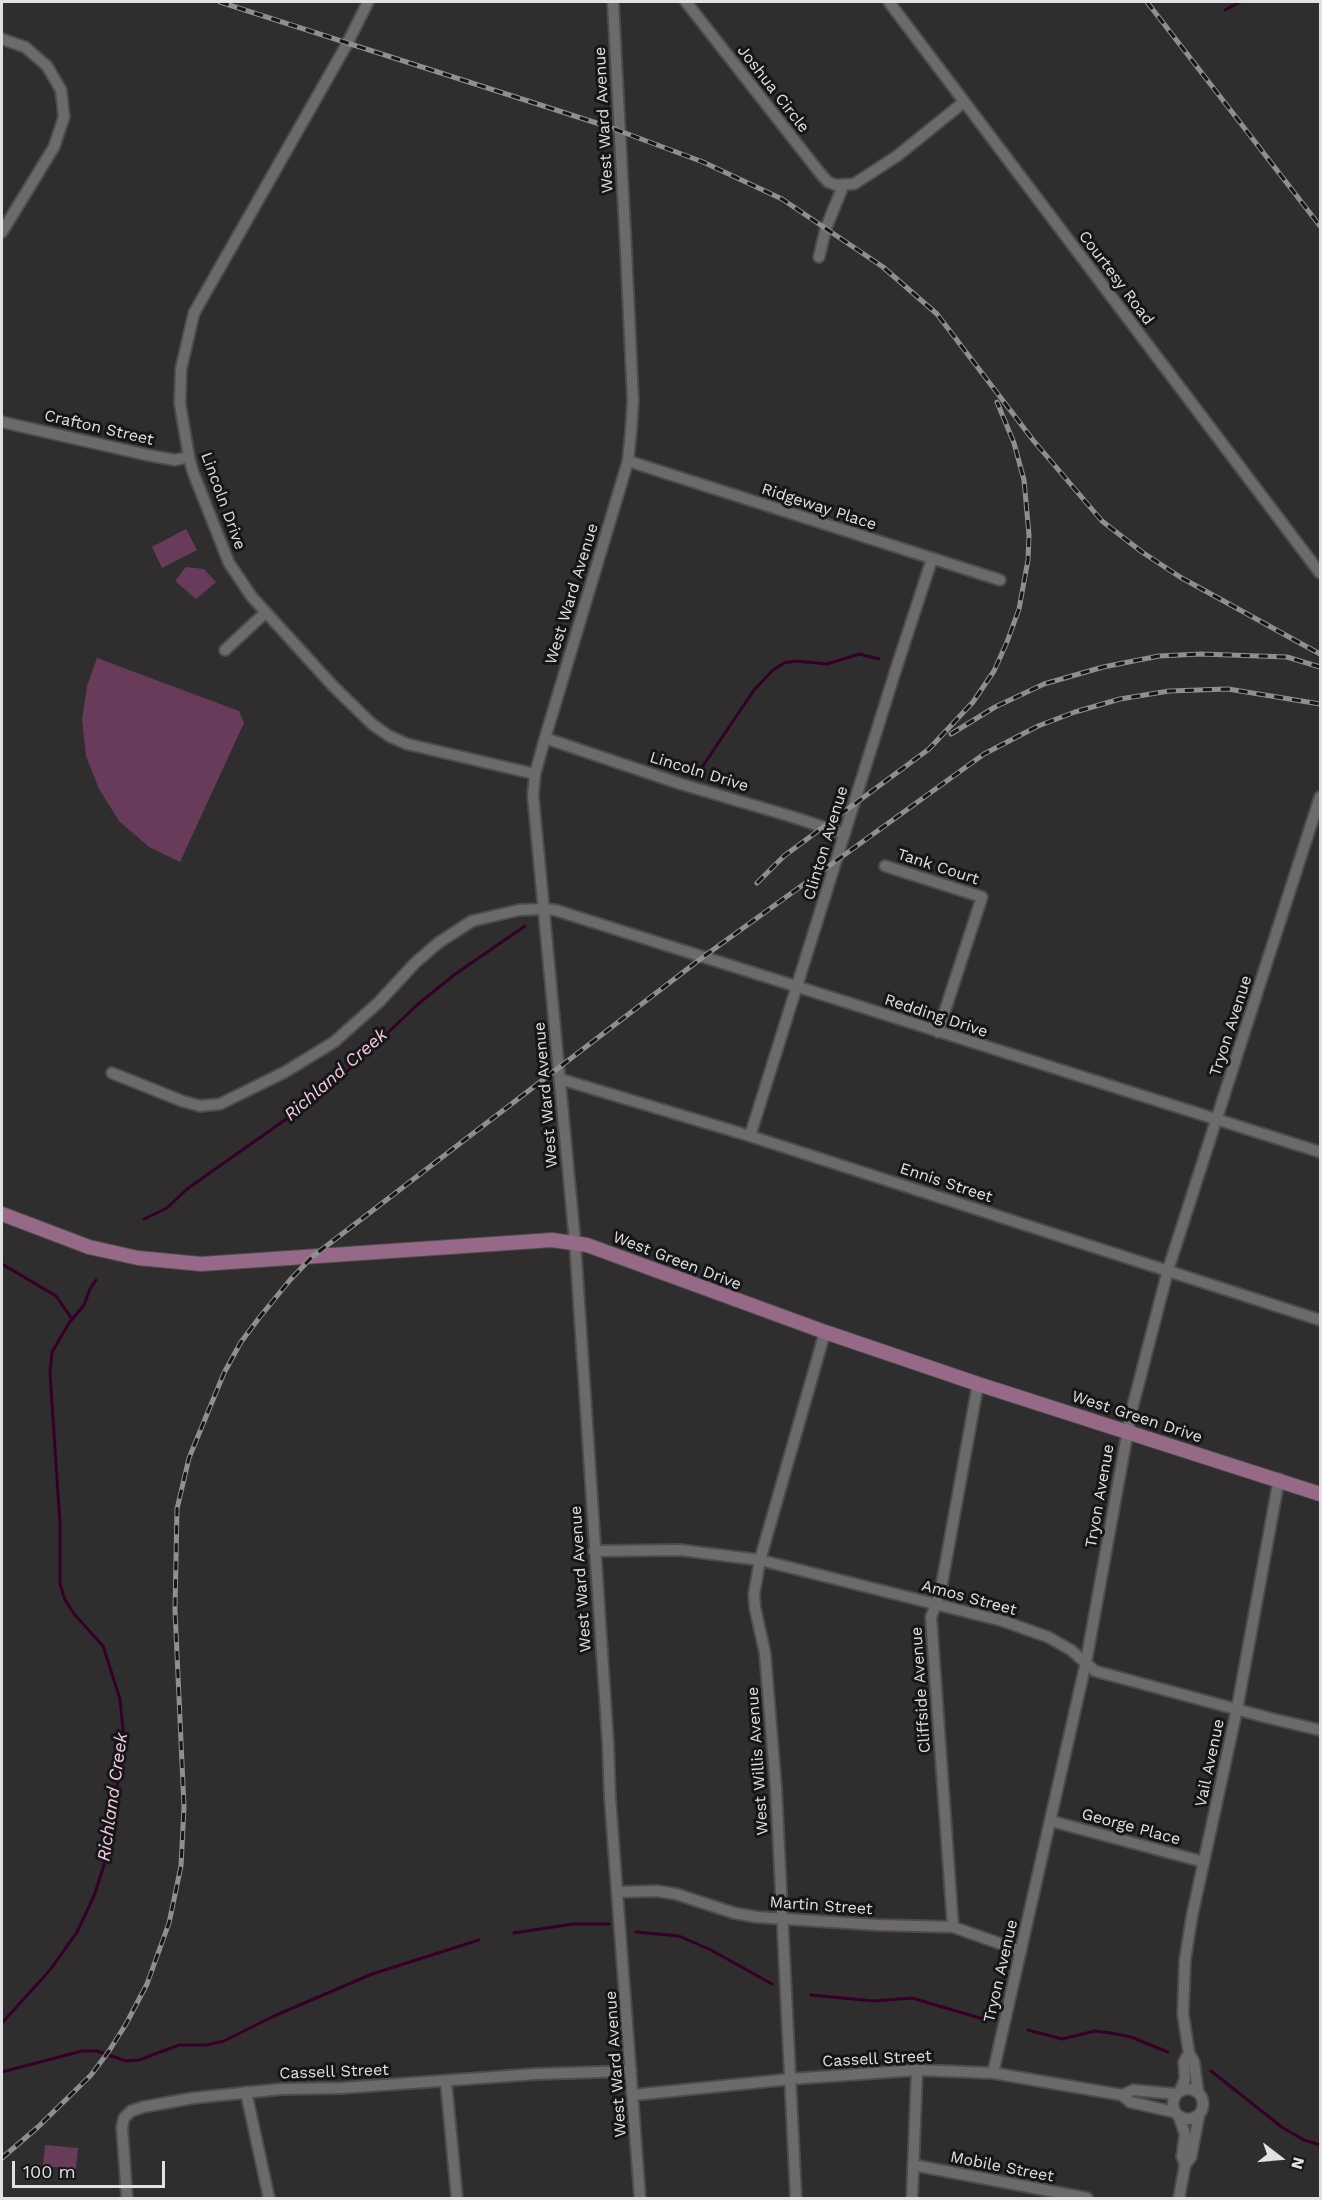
<!DOCTYPE html>
<html>
<head>
<meta charset="utf-8">
<style>
  body { margin:0 }
  #map { position:relative; width:1322px; height:2200px; overflow:hidden; background:#302d2f; font-family:"Work Sans",sans-serif }
  canvas { display:block }
  .frame { position:absolute; inset:0; border:3px solid #e2e0e2; pointer-events:none }
  .north { position:absolute; left:1250px; top:2128px; width:60px; height:60px; -webkit-text-stroke:4px #171617; paint-order:stroke; rotate:106deg; font-size:16px; font-weight:700; line-height:24px; text-align:center; color:#e2e0e2 }
  .north::after { content:''; display:block; margin:auto; width:21px; height:27px; background:#e2e0e2; clip-path:polygon(50% 0,100% 100%,50% 72%,0 100%) }
  .scale { position:absolute; left:12px; top:2161px; width:153px; height:27px; box-sizing:border-box; border:3px solid #e2e0e2; border-top:0; padding-left:8px; font-size:18px; line-height:21px; white-space:nowrap; color:#e2e0e2; -webkit-text-stroke:4px #171617; paint-order:stroke }
</style>
</head>
<body>
<div id="map">
<canvas width="1322" height="2200"></canvas>
<div class="frame"></div>
<div class="north">N</div>
<div class="scale">100 m</div>
</div>
<script>
const ctx = document.querySelector('canvas').getContext('2d');
ctx.lineJoin = 'round';
function fillPath(path, color) {
  ctx.fillStyle = color;
  ctx.fill(path, 'evenodd');
}
function poly(rows) {
  const path = new Path2D();
  for (const r of rows) {
    if (r.length === 3) {
      path.moveTo(r[0] + r[2], r[1]);
      path.arc(r[0], r[1], r[2], 0, 2 * Math.PI);
      continue;
    }
    path.moveTo(r[0], r[1]);
    for (let i = 2; i < r.length; i += 2) path.lineTo(r[i], r[i + 1]);
  }
  return path;
}
function trace(path, color, width, dash) {
  ctx.strokeStyle = color;
  ctx.lineWidth = width;
  ctx.lineCap = dash ? 'butt' : 'round';
  ctx.setLineDash(dash || []);
  ctx.stroke(path);
}
function label(font, color, halo, rows, align = 'center') {
  ctx.font = font + ' "Work Sans",sans-serif';
  ctx.lineWidth = 6;
  ctx.setLineDash([]);
  ctx.textBaseline = 'middle';
  ctx.strokeStyle = halo;
  ctx.fillStyle = color;
  for (const [text, x, y, turn = 0] of rows) {
    ctx.save();
    ctx.translate(x, y);
    ctx.rotate((+turn || 0) * Math.PI / 180);
    ctx.textAlign = isNaN(turn) ? turn : align;
    if (halo) ctx.strokeText(text, 0, 0);
    ctx.fillText(text, 0, 0);
    ctx.restore();
  }
}
const green = poly([
  [186,529,197,550,162,568,152,547],
  [186,567,204,569,216,582,196,599,175,581],
  [97,658,239,711,244,723,180,862,149,847,119,821,99,789,86,756,82,720,87,686],
  [45,2145,78,2148,76,2169,43,2166]
]);
const stream = poly([
  [1225,10,1240,2],
  [696,776,754,690,773,670,784,663,796,661,827,664,859,654,879,659],
  [144,1219,167,1208,187,1189,316,1098,343,1075,417,1005,454,975,525,926],
  [2,1264,56,1296,72,1319],
  [636,1932,679,1936,711,1950,772,1984],
  [514,1933,573,1924,609,1924],
  [811,1995,874,2001,912,1998,983,2019],
  [2,2023,50,1970,77,1932,94,1896,107,1856,124,1739,120,1699,103,1646,75,1615,65,1600,60,1584,60,1524,50,1373,52,1352,69,1323,84,1305,90,1289,96,1280],
  [1028,2030,1062,2039,1095,2031,1111,2033,1131,2037,1168,2052],
  [1211,2071,1283,2128,1304,2140,1320,2145],
  [2,2072,82,2051,97,2051,126,2061,139,2060,179,2045,206,2045,224,2041,274,2016,372,1974,479,1940]
]);
const minor = poly([
  [368,2,347,44,194,313,181,369,180,404,189,457,193,472,229,563,252,597,333,686,372,724,389,736,407,744,535,774],
  [613,2,626,250,633,401,631,431,628,461,545,738,535,774,533,795,575,1242,608,1743,610,1798,640,2198],
  [686,2,820,173,828,182,836,185,854,184,897,156,964,102],
  [889,2,1320,573],
  [2,39,25,47,47,66,61,90,64,117,54,147,2,232],
  [819,257,826,228,843,186],
  [2,422,147,455,175,460,189,457],
  [628,461,1000,580],
  [225,650,265,613],
  [545,738,681,784,793,817,844,834],
  [885,866,982,897,938,1032],
  [112,1073,182,1101,200,1106,220,1104,285,1072,334,1042,378,1003,415,963,438,943,472,921,519,910,543,909,555,910,1320,1152],
  [560,1079,750,1136,1320,1320],
  [750,1136,896,669,932,559],
  [594,1551,680,1550,760,1560,1003,1621,1048,1637,1071,1650,1095,1671,1269,1718,1320,1730],
  [1051,1821,1204,1862],
  [618,1892,657,1891,676,1894,734,1913,756,1917,878,1925,953,1927,1021,1951],
  [953,1927,931,1617,940,1594,978,1384],
  [993,2073,1086,1662,1131,1413,1168,1270,1320,797],
  [446,2082,457,2198],
  [1188,2104,15],
  [1180,2091,1185,2079,1184,2062,1189,2053],
  [246,2092,269,2198],
  [1198,2092,1194,2062,1189,2053,1183,2014,1185,1960,1192,1916,1237,1709,1279,1479],
  [633,2095,791,2079,917,2070,993,2073,1122,2095,1130,2102,1174,2112],
  [1122,2095,1133,2090,1176,2094],
  [1179,2117,1185,2134,1182,2156,1185,2165],
  [913,2165,1087,2198],
  [127,2198,122,2127,124,2118,131,2111,143,2107,193,2098,282,2089,342,2088,536,2074,631,2071],
  [796,2198,776,1788,765,1653,755,1608,754,1594,760,1560,825,1332],
  [912,2198,917,2070],
  [1179,2198,1185,2165,1191,2157,1199,2115]
]);
const major = poly([
  [2,1214,89,1247,138,1258,201,1264,552,1240,587,1245,825,1332,978,1384,1320,1494]
]);
const rail = poly([
  [220,2,609,127,703,162,782,199,883,267,937,314,1033,440,1102,521,1142,552,1180,577,1320,654],
  [1147,2,1320,226],
  [951,734,995,707,1044,684,1103,667,1159,656,1201,654,1287,657,1320,667],
  [757,883,784,856,929,749,973,702,994,671,1007,642,1019,609,1028,560,1029,535,1024,480,1014,443,997,402],
  [2,2158,38,2127,91,2075,109,2051,126,2024,147,1984,169,1923,181,1866,184,1807,175,1610,177,1509,189,1458,224,1373,241,1342,259,1318,290,1280,312,1257,703,957,984,754,1038,726,1075,712,1120,699,1169,691,1228,689,1320,704]
]);
const streetNames = [
  ["Joshua Circle",773,89,52],
  ["West Ward Avenue",604,120,-93],
  ["Courtesy Road",1116,278,53],
  ["Crafton Street",99,428,13],
  ["Lincoln Drive",223,501,70],
  ["Ridgeway Place",819,507,18],
  ["West Ward Avenue",572,594,-73],
  ["Lincoln Drive",699,772,17],
  ["Clinton Avenue",826,843,-73],
  ["Tank Court",938,867,18],
  ["Redding Drive",936,1016,18],
  ["Tryon Avenue",1231,1026,-72],
  ["West Ward Avenue",546,1095,-95],
  ["Ennis Street",946,1183,18],
  ["West Green Drive",677,1261,21],
  ["West Green Drive",1137,1417,18],
  ["Tryon Avenue",1100,1496,-80],
  ["West Ward Avenue",581,1579,-94],
  ["Amos Street",969,1598,15],
  ["Cliffside Avenue",921,1690,-94],
  ["West Willis Avenue",758,1761,-94],
  ["Vail Avenue",1210,1763,-78],
  ["George Place",1131,1827,15],
  ["Martin Street",821,1906,4],
  ["Tryon Avenue",1001,1971,-77],
  ["Cassell Street",877,2059,-3],
  ["West Ward Avenue",616,2064,-94],
  ["Cassell Street",334,2072,-2],
  ["Mobile Street",1002,2167,11]
];
const waterNames = [
  ["Richland Creek",336,1075,-41],
  ["Richland Creek",113,1797,-82]
];
fillPath(green, '#673b59');
trace(stream, '#340028', 3);
trace(minor, '#4d4b4c', 14);
trace(major, '#4d4b4c', 16);
trace(minor, '#6d6a6c', 10);
trace(major, '#976989', 14);
trace(rail, '#908e90', 5);
trace(rail, '#171617', 3, [9]);
label('16px', '#e2e0e2', '#171617', streetNames);
label('italic 18px', '#f4c9e5', '#171617', waterNames);
</script>
</body>
</html>
